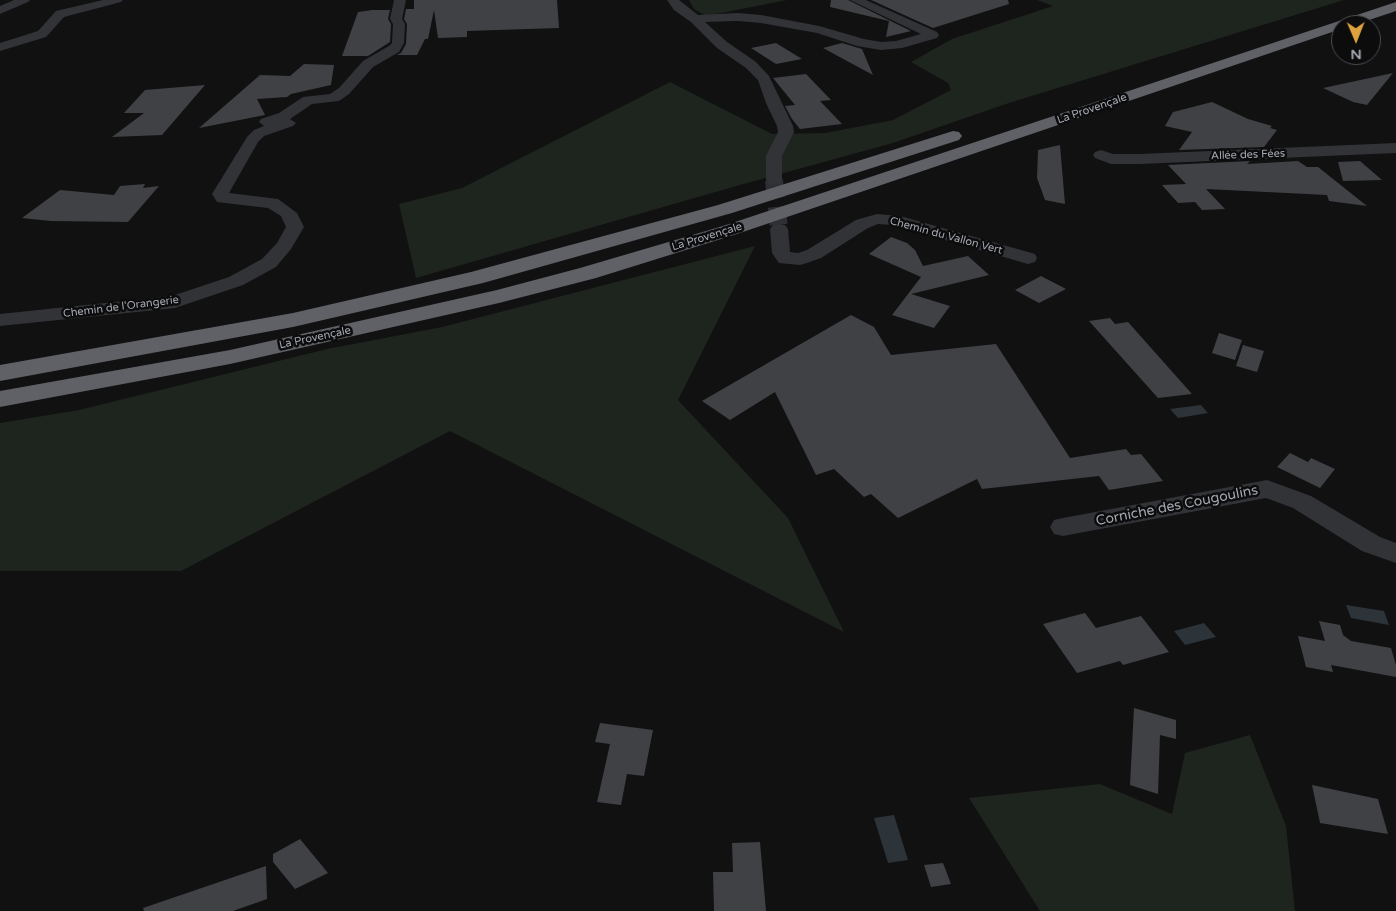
<!DOCTYPE html>
<html>
<head>
<meta charset="utf-8">
<style>
  body { margin:0 }
  #map { position:relative; width:1396px; height:911px; overflow:hidden; background:#111112; font-family:"Varela Round",sans-serif }
  canvas { display:block }
  .north { position:absolute; left:1331px; top:15px; width:50px; height:50px; box-sizing:border-box; background:#0c0c0d; border:1px solid #494a4f; border-radius:50%; rotate:179deg; font-size:14px; font-weight:700; line-height:20px; text-align:center; color:#a4a8b1 }
  .north::after { content:''; display:block; margin:auto; width:18px; height:22px; background:#dda23e; clip-path:polygon(50% 0,100% 100%,50% 72%,0 100%) }
</style>
</head>
<body>
<div id="map">
<canvas width="1396" height="911"></canvas>
<div class="north">N</div>
</div>
<script>
const ctx = document.querySelector('canvas').getContext('2d');
ctx.lineJoin = 'round';
function fillPath(path, color) {
  ctx.fillStyle = color;
  ctx.fill(path, 'evenodd');
}
function poly(rows) {
  const path = new Path2D();
  for (const r of rows) {
    path.moveTo(r[0], r[1]);
    for (let i = 2; i < r.length; i += 2) path.lineTo(r[i], r[i + 1]);
  }
  return path;
}
function trace(path, color, width, dash) {
  ctx.strokeStyle = color;
  ctx.lineWidth = width;
  ctx.lineCap = dash ? 'butt' : 'round';
  ctx.setLineDash(dash || []);
  ctx.stroke(path);
}
function label(font, color, halo, rows, align = 'center') {
  ctx.font = font + ' "Varela Round",sans-serif';
  ctx.lineWidth = 5;
  ctx.setLineDash([]);
  ctx.textBaseline = 'middle';
  ctx.strokeStyle = halo;
  ctx.fillStyle = color;
  for (const [text, x, y, turn = 0] of rows) {
    ctx.save();
    ctx.translate(x, y);
    ctx.rotate((+turn || 0) * Math.PI / 180);
    ctx.textAlign = isNaN(turn) ? turn : align;
    if (halo) ctx.strokeText(text, 0, 0);
    ctx.fillText(text, 0, 0);
    ctx.restore();
  }
}
const green = poly([
  [689,0,787,0,706,16,694,9],
  [1037,0,1344,0,1009,103,893,143,740,185,416,278,399,204,462,188,670,82,772,134,825,133,893,120,951,90,948,83,911,62,952,39,1053,6],
  [755,246,678,400,788,518,844,632,450,431,181,571,0,571,0,423,79,410,327,349,442,327],
  [1250,735,1286,826,1295,911,1040,911,969,798,1100,784,1172,814,1185,753]
]);
const water = poly([
  [1201,405,1208,413,1178,418,1170,409],
  [1346,605,1384,611,1389,625,1351,618],
  [1204,623,1216,637,1185,645,1174,631],
  [894,815,908,860,888,863,874,818]
]);
const building = poly([
  [414,0,557,0,559,28,467,31,467,37,438,38,434,10,428,39,425,39,417,55,397,55,401,53,406,44,407,24,404,19,406,9,414,9],
  [831,0,848,0,911,31,886,37,889,21,830,7],
  [871,0,1008,0,1009,4,933,28],
  [372,10,390,10,388,19,391,24,390,42,368,56,342,56,358,12],
  [776,43,802,59,776,64,751,48],
  [842,43,862,49,873,75,823,48],
  [304,64,334,65,331,85,291,94,287,97,257,99,265,115,199,128,260,75,290,76],
  [1393,73,1367,105,1353,102,1323,88],
  [806,74,831,100,820,101,842,124,800,129,792,119,785,106,795,105,773,78],
  [205,85,162,135,112,137,144,113,124,113,145,90],
  [1212,102,1248,119,1272,126,1270,128,1277,130,1264,147,1179,150,1192,132,1165,126,1173,112],
  [1060,145,1065,204,1045,200,1037,178,1038,150],
  [1250,161,1247,164,1298,161,1307,167,1318,167,1367,206,1329,201,1327,195,1206,189,1225,209,1202,210,1195,202,1178,203,1162,185,1186,184,1168,165],
  [1360,161,1382,180,1343,181,1338,162],
  [145,184,143,188,159,186,128,222,51,221,22,218,60,190,114,195,120,186],
  [891,237,907,243,915,250,923,266,968,256,989,275,911,294,950,306,934,328,892,315,921,277,869,254],
  [1041,276,1066,289,1039,303,1015,290],
  [851,315,874,327,891,355,996,344,1070,458,1126,449,1131,455,1141,454,1163,481,1109,490,1099,476,982,489,977,479,898,518,871,494,864,497,834,469,816,475,775,392,730,420,702,401],
  [1110,318,1115,324,1128,322,1192,394,1158,398,1089,321],
  [1219,333,1242,340,1235,360,1212,353],
  [1243,345,1264,351,1257,372,1236,366],
  [1290,453,1308,462,1311,458,1335,469,1320,488,1277,467],
  [1085,613,1096,628,1141,616,1169,652,1123,665,1120,661,1077,673,1043,624],
  [1319,621,1340,625,1343,635,1351,641,1391,648,1396,665,1396,677,1331,665,1333,672,1306,667,1298,636,1325,641],
  [1134,708,1176,720,1176,739,1160,735,1158,794,1130,785],
  [600,723,653,730,644,776,627,774,621,805,597,802,610,744,595,742],
  [1312,785,1378,799,1388,834,1320,823],
  [300,839,328,873,295,889,273,862,273,854],
  [760,842,766,911,714,911,713,872,733,872,732,843],
  [943,863,951,884,931,887,924,865],
  [266,866,267,899,233,911,144,911,143,908]
]);
const minorTunnel = poly([
  [774,180,779,229]
]);
const minor = poly([
  [14,0,30,0,28,2,0,14,0,6,14,0],
  [103,0,123,0,121,2,64,17,46,37,0,51,0,43,38,31,56,11,103,0],
  [394,0,406,0,402,19,405,24,404,43,399,52,373,67,349,94,339,101,312,104,290,119,296,123,293,126,264,136,258,142,229,193,278,199,297,213,304,227,291,249,276,267,243,285,175,308,0,326,0,314,172,296,229,277,262,259,277,243,286,227,281,216,268,208,217,202,212,194,247,137,254,130,264,126,259,122,261,119,279,113,303,97,330,94,339,88,363,61,389,46,392,43,393,24,390,19,394,0],
  [667,0,679,0,698,15,738,13,761,15,819,26,864,39,881,42,896,41,921,34,850,0,866,0,937,32,939,35,937,38,902,48,881,50,857,46,817,33,761,23,738,21,705,22,727,42,756,62,769,76,793,126,794,132,782,156,782,180,780,184,774,185,768,184,766,180,766,156,778,132,777,126,766,103,758,80,746,68,717,48,691,22,674,10,667,0],
  [1396,143,1396,153,1140,164,1111,164,1095,158,1093,155,1095,152,1101,150,1113,154,1140,154,1396,143],
  [877,214,900,216,1035,254,1037,258,1035,262,1028,264,893,225,878,224,868,228,821,258,807,263,800,265,779,263,772,253,770,229,773,225,779,224,785,225,788,229,790,252,798,253,807,250,856,220,877,214],
  [1267,480,1311,496,1380,537,1396,543,1396,563,1362,551,1293,508,1266,498,1063,536,1054,534,1050,527,1054,520,1063,518,1267,480]
]);
const motorway = poly([
  [1396,2,1396,11,1354,25,1341,25,1341,29,737,234,596,278,499,303,230,364,0,407,0,391,230,350,497,290,580,268,723,226,1396,2],
  [953,131,959,132,962,136,959,140,732,213,483,283,293,327,0,381,0,365,293,313,471,272,718,205,953,131]
]);
const farStreetnames = [
  ["La Provençale",1092,109,-19],
  ["Allée des Fées",1248,155,-2],
  ["Chemin du Vallon Vert",946,236,15],
  ["La Provençale",707,237,-17],
  ["Chemin de l'Orangerie",121,307,-7],
  ["La Provençale",315,338,-12]
];
const streetNames = [
  ["Corniche des Cougoulins",1177,506,-11]
];
fillPath(green, '#1e241e');
fillPath(water, '#2c3339');
fillPath(building, '#404145');
trace(minorTunnel, '#2e2f32', 18, [18, 9]);
fillPath(minor, '#323337');
fillPath(motorway, '#5f6167');
label('11px', '#a4a8b1', '#0c0c0d', farStreetnames);
label('14px', '#a4a8b1', '#0c0c0d', streetNames);
</script>
</body>
</html>
